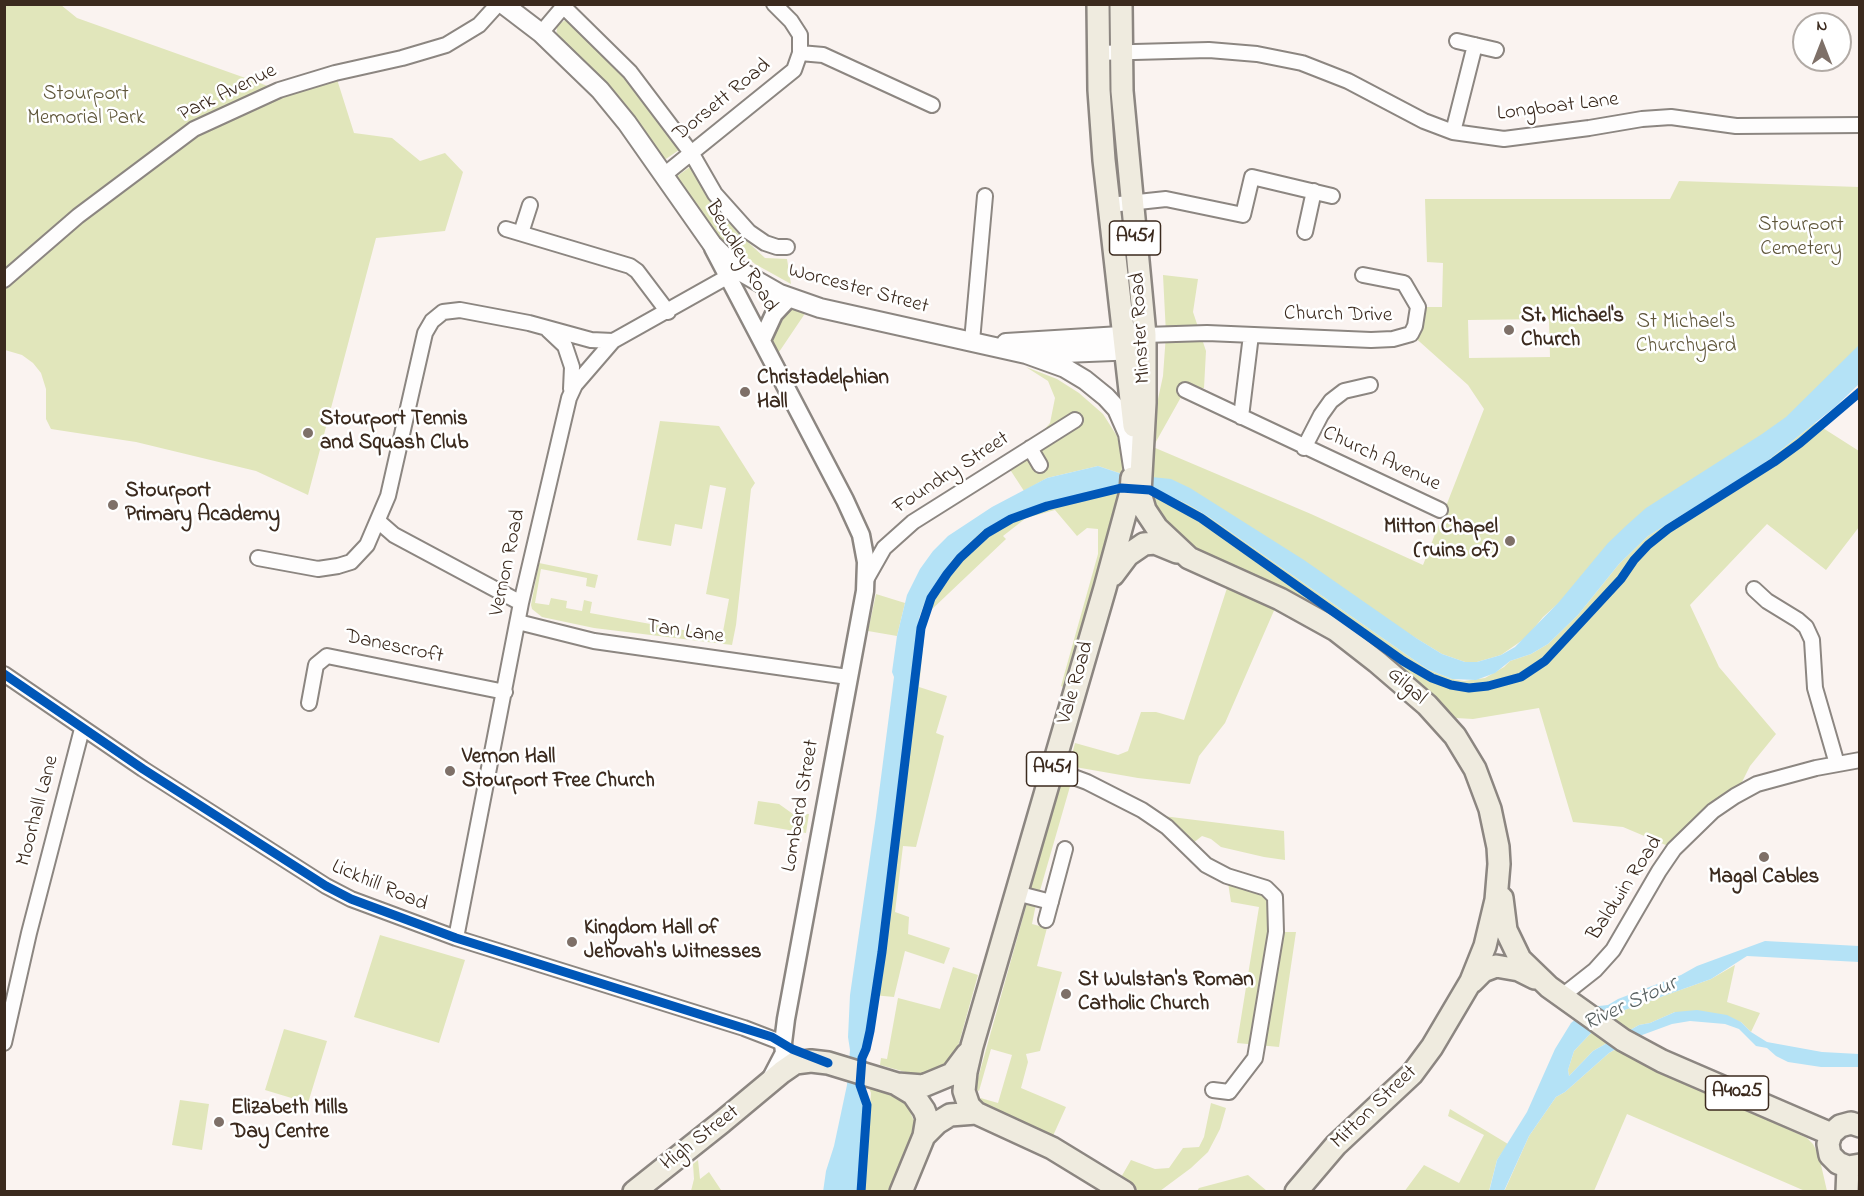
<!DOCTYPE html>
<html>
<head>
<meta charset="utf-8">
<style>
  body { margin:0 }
  #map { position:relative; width:1864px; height:1196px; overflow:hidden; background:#faf3f0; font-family:"Indie Flower",sans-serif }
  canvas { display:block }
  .frame { position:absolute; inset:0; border:6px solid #3b2a1e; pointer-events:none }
  .north { position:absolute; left:1792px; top:12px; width:60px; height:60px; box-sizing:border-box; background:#fff; border:2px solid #b1aaa5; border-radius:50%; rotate:0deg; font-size:16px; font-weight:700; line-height:24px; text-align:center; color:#3b2a1e }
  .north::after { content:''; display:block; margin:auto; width:21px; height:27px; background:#7e7068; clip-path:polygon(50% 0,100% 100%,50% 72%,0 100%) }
</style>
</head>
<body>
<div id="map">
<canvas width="1864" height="1196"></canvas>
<div class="frame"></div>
<div class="north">N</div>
</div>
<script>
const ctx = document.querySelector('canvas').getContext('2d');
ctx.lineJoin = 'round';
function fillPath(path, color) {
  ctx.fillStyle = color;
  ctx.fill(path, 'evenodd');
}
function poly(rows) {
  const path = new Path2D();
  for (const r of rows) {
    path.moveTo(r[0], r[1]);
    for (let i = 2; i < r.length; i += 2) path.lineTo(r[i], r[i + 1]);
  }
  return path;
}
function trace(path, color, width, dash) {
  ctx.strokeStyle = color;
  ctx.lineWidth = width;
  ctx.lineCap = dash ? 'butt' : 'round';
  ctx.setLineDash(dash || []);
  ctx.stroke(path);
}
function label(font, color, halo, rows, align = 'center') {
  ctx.font = font + ' "Indie Flower",sans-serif';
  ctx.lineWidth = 5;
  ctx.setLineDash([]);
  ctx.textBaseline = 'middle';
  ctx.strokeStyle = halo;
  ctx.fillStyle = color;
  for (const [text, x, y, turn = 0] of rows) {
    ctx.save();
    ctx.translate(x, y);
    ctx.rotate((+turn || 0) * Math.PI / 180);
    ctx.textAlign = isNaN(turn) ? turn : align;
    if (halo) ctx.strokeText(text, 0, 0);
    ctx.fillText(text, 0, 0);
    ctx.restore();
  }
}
const green = poly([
  [4,5,61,5,77,18,279,90,335,73,354,133,392,138,420,161,445,153,463,172,445,231,376,238,308,495,256,471,136,442,51,429,46,419,46,389,41,373,33,363,22,355,5,350],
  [568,18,627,74,679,150,660,163,556,39,557,26],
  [691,166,706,196,736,231,765,258,787,259,791,284,755,264,727,240,714,240,672,180],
  [1679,181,1859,187,1859,366,1653,519,1543,617,1527,637,1501,655,1477,662,1465,662,1442,654,1151,477,1155,413,1163,376,1166,334,1163,275,1198,279,1193,312,1206,351,1204,388,1185,390,1153,447,1311,514,1423,565,1484,409,1468,385,1411,334,1418,307,1442,307,1443,263,1427,262,1425,199,1670,199],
  [1549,319,1550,357,1469,358,1468,320],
  [792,309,806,312,777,355,770,343,773,334,782,316],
  [1026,367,1057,379,1079,393,1103,414,1117,436,1123,458,1122,474,1098,466,1047,478,1024,491,1009,468,1027,457,1038,472,1047,466,1041,455,1042,447,1071,415,1044,430,1050,423,1055,398,1048,381],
  [660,421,719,426,755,483,751,489,736,625,732,645,594,628,542,617,532,609,531,605,539,563,598,575,595,588,586,586,587,578,541,569,535,603,549,605,551,598,567,601,566,608,582,611,584,600,592,602,590,613,722,637,729,599,706,594,726,488,710,485,702,529,675,524,671,546,637,540],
  [1815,423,1859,451,1859,527,1826,570,1767,524,1690,605,1719,667,1776,734,1750,766,1735,796,1668,846,1623,827,1573,822,1539,708,1473,719,1456,718,1408,675,1198,554,1153,512,1150,487,1189,505,1209,517,1427,669,1452,679,1464,681,1485,678,1504,667,1510,661,1531,654,1548,644,1578,615,1619,564,1648,536,1761,466],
  [1115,485,1121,485,1119,502,1063,687,1061,686,1098,554,1098,529,1087,528,1077,536,1055,510,1026,518,1003,536,1006,539,929,612,925,629,919,687,947,696,936,733,944,736,916,847,903,846,895,912,909,917,908,934,950,948,944,964,905,951,894,997,873,995,892,845,915,638,924,604,953,559,982,531,1012,514,1036,506,1106,489],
  [1228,585,1276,606,1225,723,1199,756,1190,784,1138,778,1075,767,1070,762,1075,743,1118,755,1128,751,1141,712,1156,712,1184,720],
  [876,594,905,603,897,636,868,631],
  [1063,780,1071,783,1039,894,1030,889,1060,783],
  [758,801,779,804,793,814,809,814,806,833,754,824],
  [1147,814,1284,831,1285,860,1264,857,1221,847,1211,839,1202,836,1188,847],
  [1227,876,1266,888,1276,932,1296,932,1279,1047,1237,1043,1259,907,1231,902],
  [1027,903,1036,904,1032,924,1047,928,1037,966,1062,972,1040,1051,1026,1054,1028,1062,1021,1088,1066,1107,1052,1138,978,1105,977,1097,998,1103,1012,1055,991,1049,979,1091,975,1089],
  [380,935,465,960,439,1043,354,1017],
  [1735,965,1727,1002,1760,1013,1751,1032,1741,1022,1675,1012,1650,1023,1639,1025,1593,1051,1569,1076,1568,1070,1574,1051,1590,1034,1619,1012,1711,979],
  [953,967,978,975,956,1054,947,1065,929,1070,926,1074,920,1076,880,1065,881,1058,887,1059,898,998,940,1009],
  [284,1029,327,1041,308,1103,265,1090],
  [1618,1048,1663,1072,1807,1138,1813,1144,1819,1156,1827,1191,1805,1191,1627,1114,1594,1191,1504,1192,1529,1136,1556,1097,1565,1092,1609,1053],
  [868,1085,907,1102,911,1107,910,1111,913,1119,915,1121,914,1132,890,1191,864,1192,871,1093],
  [180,1100,209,1104,202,1150,172,1145],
  [1211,1103,1226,1108,1220,1129,1208,1152,1191,1168,1160,1191,1139,1191,1120,1179,1131,1160,1155,1169,1169,1168,1183,1148,1199,1147,1204,1137],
  [1450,1109,1508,1144,1497,1160,1489,1191,1404,1192,1424,1165,1459,1183,1484,1135,1448,1116],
  [698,1160,700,1179,709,1172,721,1190,728,1191,691,1191,694,1179,693,1164],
  [1248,1175,1267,1191,1197,1191,1199,1188]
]);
const water = poly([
  [1859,345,1859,384,1835,407,1761,466,1648,536,1619,564,1578,615,1548,644,1531,654,1510,661,1495,673,1476,680,1452,679,1427,669,1209,517,1189,505,1150,487,1115,485,1106,489,1056,500,1012,514,982,531,953,559,943,573,924,604,919,618,873,995,864,1047,860,1057,858,1089,864,1111,857,1191,823,1192,826,1171,834,1146,847,1085,850,1050,848,1037,850,995,876,816,894,677,892,672,897,636,907,595,920,569,933,551,948,536,992,507,1047,478,1098,466,1122,474,1171,479,1190,488,1304,560,1416,638,1442,654,1465,662,1477,662,1501,655,1515,647,1559,602,1608,543,1628,524,1646,508,1762,434,1786,417],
  [1765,941,1859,946,1859,962,1747,956,1711,979,1619,1012,1590,1034,1574,1051,1568,1070,1569,1076,1593,1051,1639,1025,1650,1023,1675,1012,1697,1010,1727,1015,1741,1022,1751,1032,1767,1042,1822,1052,1859,1054,1859,1067,1821,1067,1788,1062,1776,1056,1767,1048,1756,1046,1739,1029,1725,1024,1690,1021,1672,1024,1634,1038,1609,1053,1565,1092,1556,1097,1529,1136,1504,1191,1489,1192,1497,1160,1527,1112,1555,1049,1571,1023,1590,1007,1608,1005,1618,999,1681,975,1697,966]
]);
const minor = poly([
  [561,4,630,72,692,154,715,194,749,232,765,243,777,247,787,247],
  [541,33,563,7],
  [1457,41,1496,50],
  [800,53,823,55,932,105],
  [1097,53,1209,50,1257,54,1302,63,1348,81,1424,121,1453,132,1504,139,1589,128,1642,119,1671,117,1736,126,1860,125],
  [1453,132,1475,45],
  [664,175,794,70,800,53,800,35,791,21,774,4],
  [1110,205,1166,199,1243,215,1252,177,1332,196],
  [506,229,630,266,637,271,668,312],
  [1305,232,1314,191],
  [521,233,530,205],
  [4,280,78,216,194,129,279,90,335,73,402,58,446,45,479,25,498,4],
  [548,330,565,346,572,367,571,389],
  [1145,335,1207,333,1371,340,1393,339,1411,334,1415,326,1418,307,1404,283,1363,275],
  [972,341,985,196],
  [1185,390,1440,510],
  [1241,417,1251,335],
  [1030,448,1040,465],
  [1304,448,1321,415,1331,401,1344,391,1370,385],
  [378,521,394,535,521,603],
  [258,558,318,569,338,566,351,562,367,545,388,496,425,333,432,321,443,312,460,310,529,323,591,340,613,341],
  [867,578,884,548,913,522,1075,420],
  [1754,589,1767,601,1798,620,1806,627,1812,640,1815,688,1837,764],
  [518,622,594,641,848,677],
  [4,674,143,769,326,886,351,899,456,938,744,1028,783,1043],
  [309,703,316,665,327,656,505,692],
  [1052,769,1087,782,1142,810,1167,827,1206,865,1227,876,1266,888,1275,897,1276,932,1255,1058,1229,1092,1213,1090],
  [1016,893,1051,902],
  [1046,920,1065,849],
  [456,938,521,603,569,398,575,385,613,341,727,277],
  [1562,996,1595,970,1613,950,1659,871,1674,849,1713,811,1735,796,1757,784,1816,768,1860,760],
  [4,1043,29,933,82,729]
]);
const tertiary = poly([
  [713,248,845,500,861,535,866,562,865,591,786,1019,783,1043,784,1053,771,1078],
  [762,340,774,314,789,298]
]);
const secondary = poly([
  [503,4,541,33,600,90,627,123,712,244,738,270,780,294,820,308,1026,354,1065,368,1085,380,1106,397,1117,409,1128,434,1133,467],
  [1006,343,1137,335],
  [1039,354,1138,350]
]);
const primary = poly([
  [1098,4,1099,90,1104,160,1134,426],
  [1121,4,1122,91,1145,335,1145,403,1140,493,1145,510,1157,528,1189,558,1280,599,1336,630,1377,662,1427,705,1455,736,1475,769,1490,809,1498,847,1499,864,1496,900,1485,946,1471,981,1432,1047,1412,1074,1336,1145,1296,1192],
  [1113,575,1128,555,1144,544,1155,543,1177,552],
  [1502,898,1506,930,1520,959,1549,987,1591,1017,1623,1040,1662,1061,1831,1134],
  [1472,982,1483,971,1496,966,1519,970,1535,978],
  [898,1085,913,1094,924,1110,927,1118,924,1136],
  [1860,1126,1851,1123,1840,1126,1831,1134,1828,1144,1830,1155,1838,1163,1848,1167,1860,1165],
  [634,1192,722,1122,782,1072,795,1063,811,1061,828,1063,897,1084,923,1086,952,1074,967,1054],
  [901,1192,924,1136,937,1123,950,1115,976,1113],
  [1124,1192,1052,1148,976,1113,969,1106,964,1091,966,1072,972,1046,1105,588,1131,492,1132,478],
  [1847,1192,1848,1167]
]);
const cycleway = poly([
  [4,674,143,769,326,886,351,899,456,938,772,1037,792,1049,828,1063],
  [861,1192,867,1105,860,1085,862,1058,866,1049,870,1031,882,952,921,628,931,598,947,574,960,558,987,533,1011,519,1047,506,1121,488,1150,490,1201,518,1403,661,1432,678,1451,685,1469,688,1488,686,1521,677,1545,661,1621,579,1634,560,1648,545,1668,529,1774,462,1800,443,1860,392]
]);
const markers = [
  [1509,330,6,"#7e7068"],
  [745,392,6,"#7e7068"],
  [308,433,6,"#7e7068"],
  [113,505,6,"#7e7068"],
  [1510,541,6,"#7e7068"],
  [450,771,6,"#7e7068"],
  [1764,857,6,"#7e7068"],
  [572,942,6,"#7e7068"],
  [1066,994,6,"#7e7068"],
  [219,1122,6,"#7e7068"]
];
const shields = [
  [1135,238,51],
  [1052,769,51],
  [1737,1093,63]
];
const shieldNames = [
  ["A451",1135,238],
  ["A451",1052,769],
  ["A4025",1737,1093]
];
const streetNames = [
  ["Park Avenue",228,94,-26],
  ["Dorsett Road",723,101,-39],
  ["Longboat Lane",1558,108,-7],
  ["Bewdley Road",740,257,60],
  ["Worcester Street",858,290,15],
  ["Church Drive",1338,316,1],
  ["Minster Road",1142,328,-93],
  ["Church Avenue",1381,460,25],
  ["Foundry Street",952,474,-33],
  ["Vernon Road",509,563,-78],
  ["Tan Lane",685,633,8],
  ["Danescroft",394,648,12],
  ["Vale Road",1077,683,-74],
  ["Gilgal",1406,687,42],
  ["Lombard Street",802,806,-80],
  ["Moorhall Lane",39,811,-75],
  ["Lickhill Road",379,887,23],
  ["Baldwin Road",1626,889,-57],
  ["Mitton Street",1375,1108,-44],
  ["High Street",701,1139,-38]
];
const parkNames = [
  ["Stourport",86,96],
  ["Memorial Park",86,120],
  ["Stourport",1801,227],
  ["Cemetery",1801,251],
  ["St Michael's",1686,324],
  ["Churchyard",1686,348]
];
const poiNames = [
  ["St. Michael's",1521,318],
  ["Church",1521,342],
  ["Christadelphian",757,380],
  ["Hall",757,404],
  ["Stourport Tennis",320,421],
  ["and Squash Club",320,445],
  ["Stourport",125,493],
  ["Primary Academy",125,517],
  ["Mitton Chapel",1498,529,"right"],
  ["(ruins of)",1498,553,"right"],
  ["Vernon Hall",462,759],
  ["Stourport Free Church",462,783],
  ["Magal Cables",1764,879,"center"],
  ["Kingdom Hall of",584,930],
  ["Jehovah's Witnesses",584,954],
  ["St Wulstan's Roman",1078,982],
  ["Catholic Church",1078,1006],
  ["Elizabeth Mills",231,1110],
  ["Day Centre",231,1134]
];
const waterNames = [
  ["River Stour",1631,1005,-25]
];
fillPath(green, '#e1e6bb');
fillPath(water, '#b4e2f6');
trace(minor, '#8c8681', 18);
trace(tertiary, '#8c8681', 21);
trace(secondary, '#8c8681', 22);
trace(primary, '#8c8681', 26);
trace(minor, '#fefdfd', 14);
trace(tertiary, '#fefdfd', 16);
trace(secondary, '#fefdfd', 18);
trace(primary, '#efebdf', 21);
trace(cycleway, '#0057b8', 9);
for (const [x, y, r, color] of markers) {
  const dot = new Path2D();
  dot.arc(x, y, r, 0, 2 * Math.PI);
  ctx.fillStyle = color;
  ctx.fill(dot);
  trace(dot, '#fff', 2);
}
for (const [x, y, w] of shields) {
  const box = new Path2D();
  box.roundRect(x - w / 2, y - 17, w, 34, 4.5);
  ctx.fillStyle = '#fff';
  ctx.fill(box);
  trace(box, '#3b2a1e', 1.5);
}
label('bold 20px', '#3b2a1e', null, shieldNames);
label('21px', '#3b2a1e', '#fff', streetNames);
label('21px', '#5f563a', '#fff', parkNames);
label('bold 21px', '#3b2a1e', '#fff', poiNames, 'left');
label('italic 22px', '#565f5f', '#fff', waterNames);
</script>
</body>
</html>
